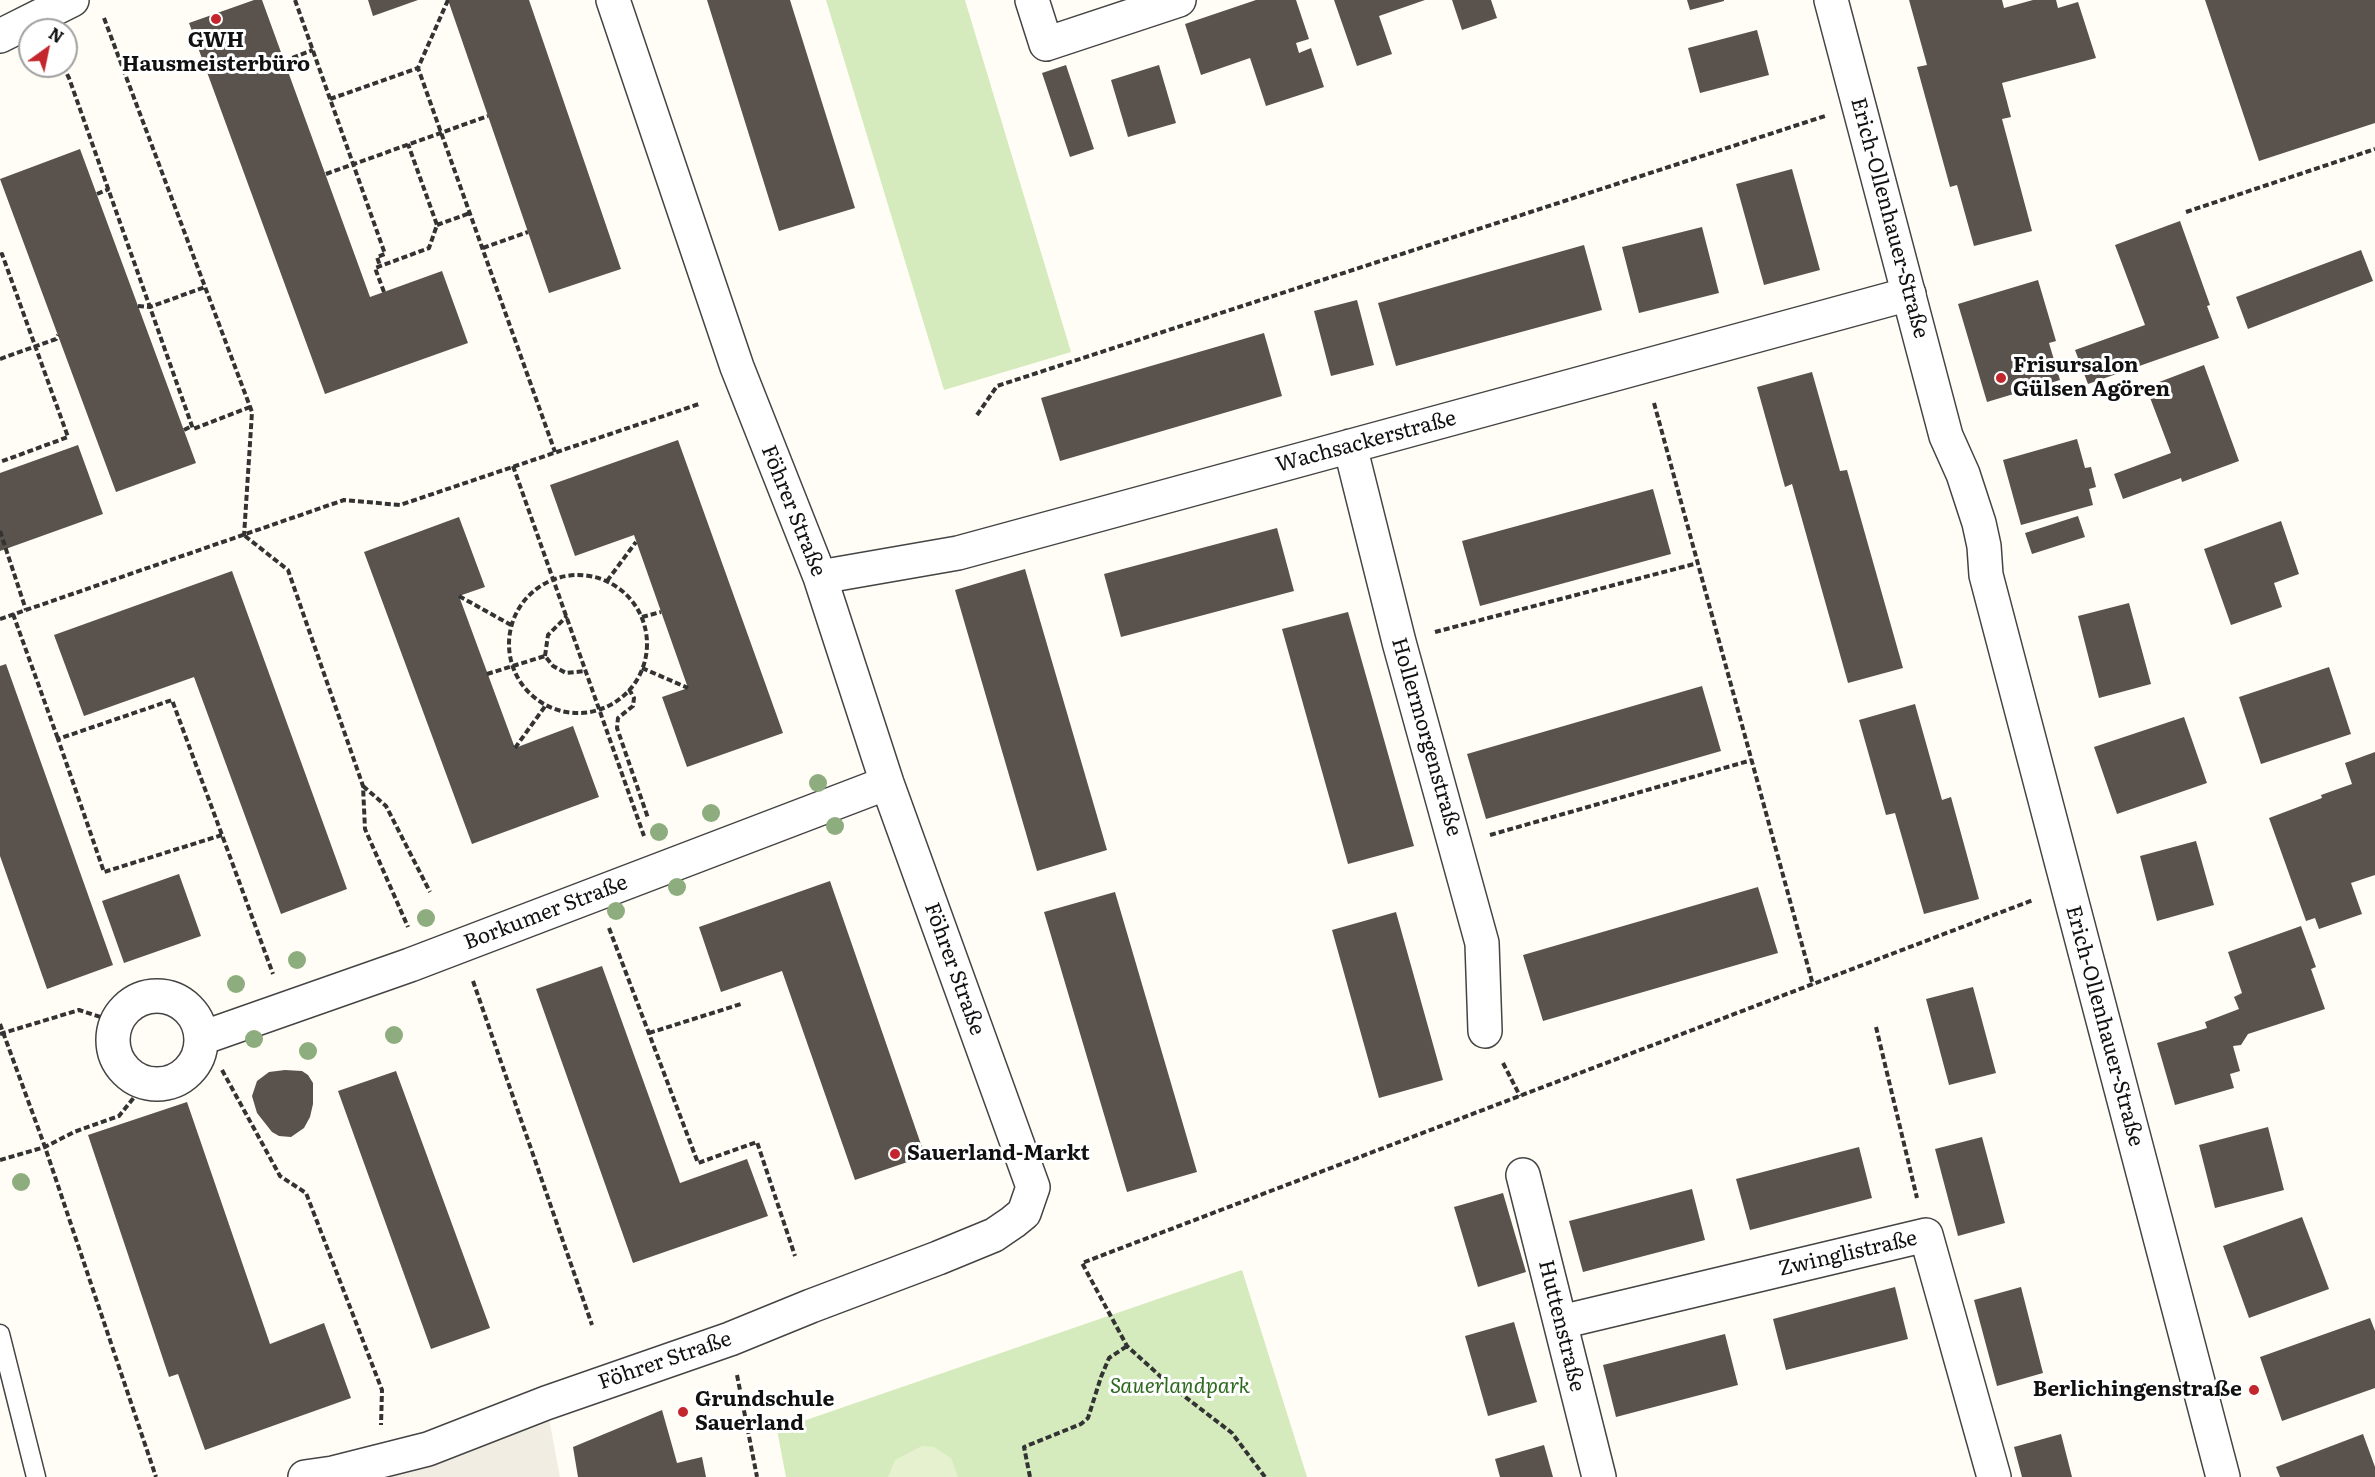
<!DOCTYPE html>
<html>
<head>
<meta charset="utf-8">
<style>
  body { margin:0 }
  #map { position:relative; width:2375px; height:1477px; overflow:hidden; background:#fffdf5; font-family:Literata,serif }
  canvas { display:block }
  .north { position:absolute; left:18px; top:18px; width:60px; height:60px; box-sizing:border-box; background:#fff; border:2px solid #a0a0a0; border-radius:50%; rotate:33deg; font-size:16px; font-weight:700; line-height:24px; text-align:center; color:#111 }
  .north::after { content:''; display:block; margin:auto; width:21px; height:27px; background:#c4262e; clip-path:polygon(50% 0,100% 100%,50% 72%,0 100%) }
</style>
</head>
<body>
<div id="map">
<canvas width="2375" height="1477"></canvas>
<div class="north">N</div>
</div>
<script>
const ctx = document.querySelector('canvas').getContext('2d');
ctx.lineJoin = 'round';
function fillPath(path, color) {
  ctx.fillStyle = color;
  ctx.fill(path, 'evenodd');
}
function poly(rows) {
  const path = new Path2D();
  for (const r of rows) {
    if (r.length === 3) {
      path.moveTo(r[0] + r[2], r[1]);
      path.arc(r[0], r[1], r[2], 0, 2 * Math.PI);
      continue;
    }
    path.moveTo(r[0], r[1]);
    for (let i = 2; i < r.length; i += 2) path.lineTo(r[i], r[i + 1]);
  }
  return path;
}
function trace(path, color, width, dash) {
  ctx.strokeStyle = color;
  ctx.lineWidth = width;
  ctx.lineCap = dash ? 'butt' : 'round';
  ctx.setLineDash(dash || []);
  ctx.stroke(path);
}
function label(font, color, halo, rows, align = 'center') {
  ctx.font = font + ' Literata,serif';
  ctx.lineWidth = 6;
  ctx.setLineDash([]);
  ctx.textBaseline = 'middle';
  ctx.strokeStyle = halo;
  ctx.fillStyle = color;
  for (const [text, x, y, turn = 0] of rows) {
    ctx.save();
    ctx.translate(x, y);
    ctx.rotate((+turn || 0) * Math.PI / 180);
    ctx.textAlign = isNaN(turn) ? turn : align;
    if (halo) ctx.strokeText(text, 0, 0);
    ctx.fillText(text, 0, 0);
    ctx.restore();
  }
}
const green = poly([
  [826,0,965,0,1071,352,944,390],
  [1242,1270,1307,1477,786,1477,777,1430]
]);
const pitch = poly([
  [922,1446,934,1447,951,1458,958,1477,888,1477,895,1460]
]);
const plaza = poly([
  [546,1403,560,1477,333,1477]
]);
const building = poly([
  [254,0,262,0,370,297,442,271,468,343,325,394,189,23],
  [368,0,418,0,373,16],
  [448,0,529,0,621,269,549,293],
  [707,0,790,0,855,208,779,231],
  [1256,0,1296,0,1309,39,1296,43,1299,53,1311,48,1324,87,1266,106,1250,58,1201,75,1185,24],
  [1334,0,1425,0,1379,16,1392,54,1357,66],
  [1452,0,1491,0,1497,18,1462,30],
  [1687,0,1724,0,1724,1,1690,10],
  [1909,0,2002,0,2004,8,2033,0,2056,0,2058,8,2078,2,2096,58,2002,83,2011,117,2002,119,2032,231,1974,246,1957,185,1950,187,1917,67,1927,65],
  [2205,0,2375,0,2375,123,2259,161],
  [1757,30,1769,75,1700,93,1688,48],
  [1066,65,1094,149,1070,157,1042,73],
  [1159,65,1176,123,1128,137,1111,80],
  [80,149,196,463,116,492,0,179],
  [1792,169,1820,270,1764,285,1736,184],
  [2180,221,2210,305,2207,306,2219,338,2088,384,2075,350,2145,325,2115,245],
  [1702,227,1719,293,1639,313,1622,247],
  [1584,245,1602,310,1396,366,1378,303],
  [2361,250,2373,281,2248,329,2236,297],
  [2038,280,2056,341,2049,343,2060,380,1987,402,1958,304],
  [1357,300,1374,365,1331,376,1314,311],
  [1264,333,1282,396,1060,461,1041,398],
  [2204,365,2239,461,2182,482,2181,478,2123,499,2114,474,2171,453,2146,387],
  [1812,372,1840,471,1847,470,1903,668,1848,683,1792,484,1785,487,1757,387],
  [2077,439,2085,468,2091,467,2096,487,2089,489,2093,505,2021,525,2003,460],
  [678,440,783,733,687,767,662,697,688,688,634,535,575,556,550,485],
  [78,445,103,514,0,551,0,473],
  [1653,489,1671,554,1480,606,1462,541],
  [2078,516,2085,537,2032,554,2025,533],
  [459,517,485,587,459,596,515,748,573,726,599,797,472,844,364,552],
  [2281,521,2299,574,2274,583,2282,607,2231,625,2204,549],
  [1277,528,1294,591,1121,637,1104,574],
  [1025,569,1107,850,1037,871,955,590],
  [232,571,347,889,281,914,194,677,84,716,54,635],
  [2129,603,2151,684,2099,698,2078,616],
  [1348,612,1414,846,1348,864,1282,629],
  [6,664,113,965,47,989,0,856,0,666],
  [2329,667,2351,734,2261,764,2239,697],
  [1702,686,1721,751,1486,819,1467,754],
  [1915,704,1942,800,1951,797,1979,899,1924,914,1895,813,1886,815,1859,720],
  [2184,717,2207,783,2117,814,2094,747],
  [2375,752,2375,875,2351,883,2362,914,2319,929,2315,918,2306,921,2269,818,2322,798,2321,795,2352,784,2345,763],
  [2196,841,2214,905,2157,921,2140,856],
  [179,874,201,936,124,963,102,901],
  [830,881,925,1156,855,1180,782,971,721,992,699,927],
  [1758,887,1778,953,1543,1021,1523,955],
  [1115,892,1197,1172,1127,1192,1044,912],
  [1396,912,1443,1080,1379,1098,1332,930],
  [2301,926,2316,967,2311,969,2325,1009,2248,1034,2241,1045,2233,1046,2240,1071,2230,1074,2234,1088,2175,1105,2157,1043,2207,1028,2205,1022,2239,1009,2234,997,2242,993,2228,952],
  [602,966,680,1183,747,1159,768,1216,633,1263,536,989],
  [1973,987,1996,1073,1949,1085,1926,999],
  [285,1070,302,1071,308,1075,313,1083,313,1104,310,1117,304,1128,291,1137,279,1136,272,1132,257,1113,252,1096,257,1081,269,1072],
  [396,1071,490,1328,431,1349,338,1091],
  [187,1102,270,1344,324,1323,351,1398,205,1450,178,1374,169,1377,88,1135],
  [2268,1127,2284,1190,2215,1208,2199,1145],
  [1982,1137,2005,1223,1958,1236,1935,1149],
  [1859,1147,1872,1198,1750,1230,1736,1179],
  [1692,1189,1705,1240,1583,1272,1569,1221],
  [1503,1193,1526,1272,1478,1287,1454,1207],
  [2302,1217,2329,1289,2249,1318,2223,1246],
  [1895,1287,1908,1339,1786,1370,1773,1319],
  [2021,1287,2043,1373,1997,1386,1974,1300],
  [2370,1318,2375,1331,2375,1388,2282,1421,2260,1357],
  [1514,1322,1537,1402,1488,1416,1465,1336],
  [1725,1334,1738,1385,1616,1417,1603,1365],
  [662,1410,677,1463,702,1457,706,1477,578,1477,573,1447],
  [2061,1434,2072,1477,2022,1477,2014,1447],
  [2363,1434,2375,1467,2375,1477,2280,1477,2276,1467],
  [1544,1445,1553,1477,1500,1477,1495,1459]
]);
const path = poly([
  [295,0,385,254,377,257,380,266],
  [448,0,418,68,555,452],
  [104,18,252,412,244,536],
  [284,61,313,50],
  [63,66,69,78,193,429,250,407],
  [330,99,418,68],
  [326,174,488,116],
  [97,194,109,189],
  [2186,212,2375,149],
  [437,225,470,213],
  [483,248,528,232],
  [0,255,2,254,68,437,0,462],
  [384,292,375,268,429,248,437,225,408,144],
  [138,306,150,307,205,287],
  [0,359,56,339,58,335],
  [1654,403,1813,985],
  [977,415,997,386,1825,116],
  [184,430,192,426],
  [513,466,644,836],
  [0,531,26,610],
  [245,536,288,570,363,786,365,829,408,927],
  [578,644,69],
  [607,581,636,542],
  [459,596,511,625],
  [13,614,58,739],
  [642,617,661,612],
  [0,619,344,500,400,505,699,404],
  [1435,632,1698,563],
  [545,656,548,635,567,616],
  [642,668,688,688],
  [487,674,545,656,553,666,566,673,586,671],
  [629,689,634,698,633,706,618,718,617,728,648,818],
  [515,748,546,705],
  [363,786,386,806,430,892],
  [222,835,104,872,58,739,172,700,222,835,273,974],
  [1490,835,1752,760],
  [609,928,698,1163,757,1142,795,1256],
  [473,981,592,1325],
  [0,1024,45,1147,156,1477],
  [1876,1027,1917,1198],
  [649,1033,741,1004],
  [0,1034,79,1010,116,1022],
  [1503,1063,1520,1096],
  [222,1070,280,1176,306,1193,382,1390,381,1425],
  [0,1160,45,1147,74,1132,119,1116,145,1084],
  [737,1375,757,1477],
  [1030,1477,1024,1447,1081,1424,1088,1418,1101,1377,1109,1358,1127,1346],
  [1265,1477,1232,1433,1171,1386,1127,1346,1082,1263,2033,900]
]);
const service = poly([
  [0,1334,36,1477]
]);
const minor = poly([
  [1032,0,1046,44,1179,0],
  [0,36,72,0],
  [1350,446,1399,642,1482,943,1485,1031],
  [820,577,958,553,1909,294],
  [157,1040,44],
  [202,1038,410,965,887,783],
  [1523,1175,1599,1477],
  [1561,1322,1926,1235,1994,1477],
  [305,1477,333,1473,428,1449,546,1403,730,1339,811,1306,938,1258,994,1235,1013,1222,1024,1213,1033,1187,887,783,820,577,737,367,613,0]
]);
const tertiary = poly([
  [1831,0,1946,436,1963,474,1979,523,1984,546,1986,575,2223,1477]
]);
const trees = [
  [818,783],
  [711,813],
  [835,826],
  [659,832],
  [677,887],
  [616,911],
  [426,918],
  [297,960],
  [236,984],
  [394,1035],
  [254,1039],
  [308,1051],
  [21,1182]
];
const markers = [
  [216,19,6,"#c4262e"],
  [2001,378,6,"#c4262e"],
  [895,1154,6,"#c4262e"],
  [2254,1390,6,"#c4262e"],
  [683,1412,6,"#c4262e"]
];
const poiNames = [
  ["GWH",216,41,"center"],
  ["Hausmeisterbüro",216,65,"center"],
  ["Frisursalon",2013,366],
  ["Gülsen Agören",2013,390],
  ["Sauerland-Markt",907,1154],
  ["Berlichingenstraße",2242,1390,"right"],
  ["Grundschule",695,1400],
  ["Sauerland",695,1424]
];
const streetNames = [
  ["Erich-Ollenhauer-Straße",1889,218,75],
  ["Wachsackerstraße",1366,442,-15],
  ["Föhrer Straße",793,511,68],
  ["Hollermorgenstraße",1426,737,74],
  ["Borkumer Straße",546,913,-21],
  ["Föhrer Straße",954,969,70],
  ["Erich-Ollenhauer-Straße",2104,1026,75],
  ["Zwinglistraße",1848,1254,-13],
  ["Huttenstraße",1561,1326,76],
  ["Föhrer Straße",665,1361,-19]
];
const parkNames = [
  ["Sauerlandpark",1180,1387]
];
fillPath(green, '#d5ebbd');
fillPath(pitch, '#e6f2cf');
fillPath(plaza, '#f1ede2');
fillPath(building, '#5a524d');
trace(service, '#444', 21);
trace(minor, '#444', 36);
trace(tertiary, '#444', 36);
trace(path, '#333', 4, [6, 3]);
trace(service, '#fff', 18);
trace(minor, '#fff', 33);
trace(tertiary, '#fff', 33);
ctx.fillStyle = '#8dad7f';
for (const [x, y] of trees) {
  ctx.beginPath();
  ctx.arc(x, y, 9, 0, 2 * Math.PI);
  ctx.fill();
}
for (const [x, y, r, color] of markers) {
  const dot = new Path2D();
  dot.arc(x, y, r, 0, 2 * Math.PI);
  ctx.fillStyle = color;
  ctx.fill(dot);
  trace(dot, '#fff', 2);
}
label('bold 21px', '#111', '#fff', poiNames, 'left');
label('21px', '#111', '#fff', streetNames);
label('italic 21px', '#2f6b1f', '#fff', parkNames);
</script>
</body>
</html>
